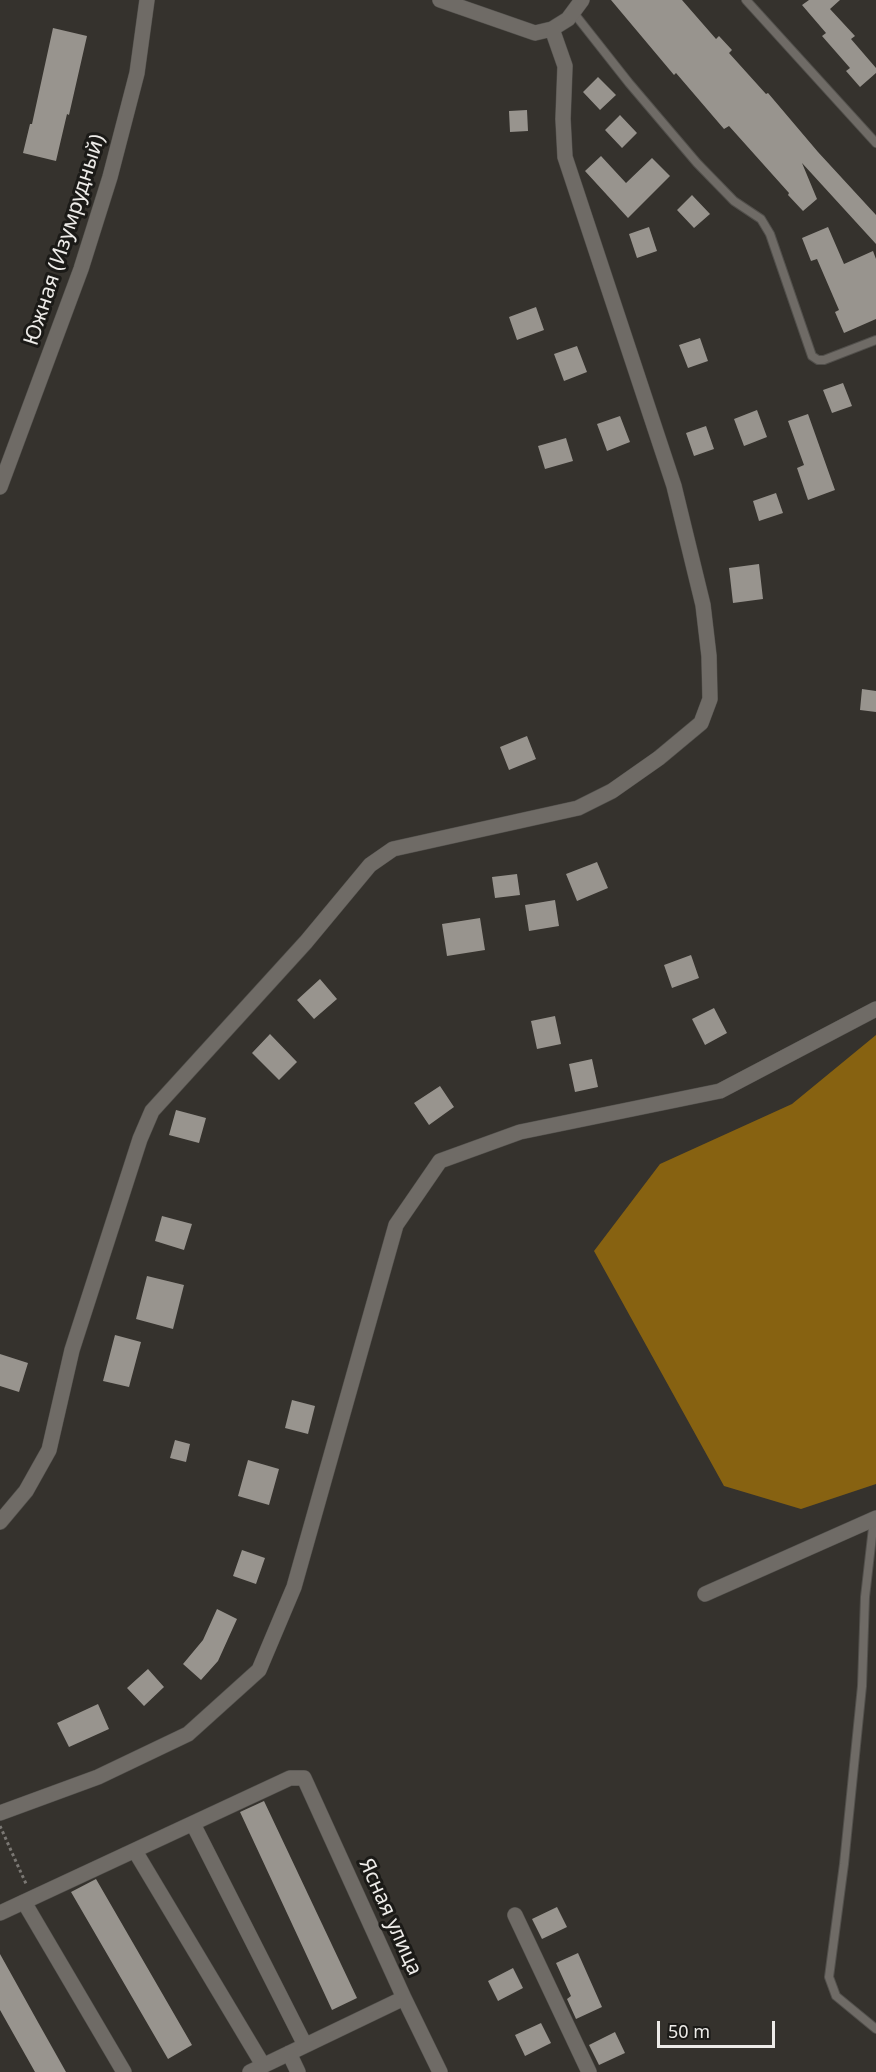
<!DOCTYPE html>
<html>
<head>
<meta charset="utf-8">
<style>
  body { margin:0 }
  #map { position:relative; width:876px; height:2072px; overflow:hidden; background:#35322d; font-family:"Noto Sans",sans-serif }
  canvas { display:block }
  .scale { position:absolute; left:657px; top:2021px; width:118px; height:27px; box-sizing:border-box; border:3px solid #edebe8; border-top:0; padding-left:8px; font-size:18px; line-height:21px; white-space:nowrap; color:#edebe8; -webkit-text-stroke:4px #1b1a17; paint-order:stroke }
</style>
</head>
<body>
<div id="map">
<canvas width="876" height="2072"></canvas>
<div class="scale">50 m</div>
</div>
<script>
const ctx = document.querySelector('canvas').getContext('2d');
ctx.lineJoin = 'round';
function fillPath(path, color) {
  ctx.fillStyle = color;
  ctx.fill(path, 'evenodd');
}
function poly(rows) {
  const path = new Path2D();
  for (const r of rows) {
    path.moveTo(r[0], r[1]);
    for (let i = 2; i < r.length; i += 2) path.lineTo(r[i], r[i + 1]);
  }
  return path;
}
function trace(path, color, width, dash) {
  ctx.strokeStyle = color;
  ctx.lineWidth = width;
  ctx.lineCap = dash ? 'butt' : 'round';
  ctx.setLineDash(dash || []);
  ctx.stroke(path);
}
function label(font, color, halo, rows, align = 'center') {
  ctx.font = font + ' "Noto Sans",sans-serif';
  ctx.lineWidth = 6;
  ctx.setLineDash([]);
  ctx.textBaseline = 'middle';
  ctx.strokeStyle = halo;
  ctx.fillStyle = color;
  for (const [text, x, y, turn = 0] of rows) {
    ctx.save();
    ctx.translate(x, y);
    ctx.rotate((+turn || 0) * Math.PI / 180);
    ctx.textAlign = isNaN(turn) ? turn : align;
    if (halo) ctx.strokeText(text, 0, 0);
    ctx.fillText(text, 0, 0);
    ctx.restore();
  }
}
const forest = poly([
  [876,1035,876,1484,801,1509,724,1486,594,1251,660,1164,792,1104]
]);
const building = poly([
  [611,0,682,0,716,39,719,36,732,50,729,53,766,94,768,93,818,152,876,215,876,244,802,163,817,199,803,211,788,195,789,193,729,126,724,129,676,73,674,75],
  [809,0,840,0,830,9,855,36,851,39,876,68,876,73,860,87,846,71,850,68,822,36,826,33,802,5],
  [53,28,87,36,69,115,67,114,56,161,23,153,30,124,32,124],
  [598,77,616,95,600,110,583,92],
  [527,110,528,131,510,132,509,111],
  [620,115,637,133,622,148,605,130],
  [601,156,626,183,652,158,670,176,628,218,585,171],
  [692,195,710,214,694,228,677,210],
  [649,227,657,251,637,258,629,234],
  [828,227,844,264,873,251,876,259,876,319,844,333,835,312,839,310,817,259,811,261,802,238],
  [536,307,544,330,517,340,509,317],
  [700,338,708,361,688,368,679,345],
  [577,346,587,372,564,381,554,354],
  [843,383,852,406,832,413,823,390],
  [757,410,767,437,744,446,734,419],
  [808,414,835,490,808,500,797,468,804,465,788,421],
  [620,416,630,442,607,451,597,424],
  [706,426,714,449,694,456,686,433],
  [566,438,573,461,545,469,538,446],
  [776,493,783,513,759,521,753,501],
  [759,564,763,599,733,603,729,568],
  [862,689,876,691,876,712,860,710],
  [527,736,536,759,509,770,500,747],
  [597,862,608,888,577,901,566,874],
  [517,874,520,895,495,898,492,877],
  [555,900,559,926,529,931,525,905],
  [480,918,485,950,447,956,442,924],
  [691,955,699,978,672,988,664,965],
  [320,979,337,999,314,1019,297,1000],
  [714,1008,727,1033,705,1045,692,1019],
  [555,1016,561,1044,537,1049,531,1021],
  [270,1034,297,1062,279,1080,252,1053],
  [592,1059,598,1087,575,1092,569,1064],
  [440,1086,454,1107,429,1125,414,1103],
  [176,1110,206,1118,199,1143,169,1135],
  [162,1216,192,1224,184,1250,155,1241],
  [147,1276,184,1285,173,1329,136,1319],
  [115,1335,141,1342,129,1387,103,1381],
  [0,1354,28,1363,19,1392,0,1386],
  [292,1400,315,1406,308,1434,285,1428],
  [175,1440,190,1444,186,1462,170,1458],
  [248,1460,279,1469,269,1505,238,1496],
  [242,1550,265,1558,256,1584,233,1576],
  [217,1609,237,1619,218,1661,201,1680,183,1664,203,1640],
  [148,1669,164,1687,144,1706,127,1688],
  [98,1704,109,1729,69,1747,57,1723],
  [264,1801,357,1998,332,2010,240,1812],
  [96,1879,192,2045,168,2059,71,1892],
  [557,1907,567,1927,542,1939,532,1919],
  [578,1953,602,2007,576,2019,567,1999,571,1996,556,1963],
  [0,1954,39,2024,66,2072,35,2072,0,2010],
  [513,1968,523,1988,498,2001,488,1981],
  [541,2023,551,2043,525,2056,515,2035],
  [615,2032,625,2053,599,2065,589,2045]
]);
const path = poly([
  [0,1826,27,1886]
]);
const service = poly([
  [746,0,876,143],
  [573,12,629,83,697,163,734,201,761,219,770,234,812,356,818,360,824,360,876,340],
  [874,1519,865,1597,862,1686,844,1864,829,1977,836,1996,876,2029]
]);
const minor = poly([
  [440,0,535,33,552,29,568,19,582,0],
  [0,487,81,269,110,177,137,73,147,0],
  [0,1522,26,1491,49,1450,72,1350,140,1139,152,1111,306,942,370,865,393,849,578,808,612,791,659,758,701,723,710,699,709,656,703,605,674,486,565,157,563,119,565,66,552,29],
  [705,1594,876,1518],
  [0,1813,98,1777,188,1734,259,1670,294,1587,396,1225,440,1161,520,1132,720,1091,876,1009],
  [193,1824,305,2045],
  [135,1851,263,2065],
  [24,1902,124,2072],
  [0,1913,290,1778,304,1778,404,1998,440,2072],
  [515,1915,589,2072],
  [289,2053,298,2072],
  [250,2072,404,1998]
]);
const streetNames = [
  ["Южная (Изумрудный)",65,240,-72],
  ["Ясная улица",390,1917,66]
];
fillPath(forest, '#876211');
fillPath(building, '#98948e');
trace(service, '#52504c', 10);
trace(minor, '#52504c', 16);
trace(path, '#7b7874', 3, [3, 3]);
trace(service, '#6f6b66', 8);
trace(minor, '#6f6b66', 15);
label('21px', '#edebe8', '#1b1a17', streetNames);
</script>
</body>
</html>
